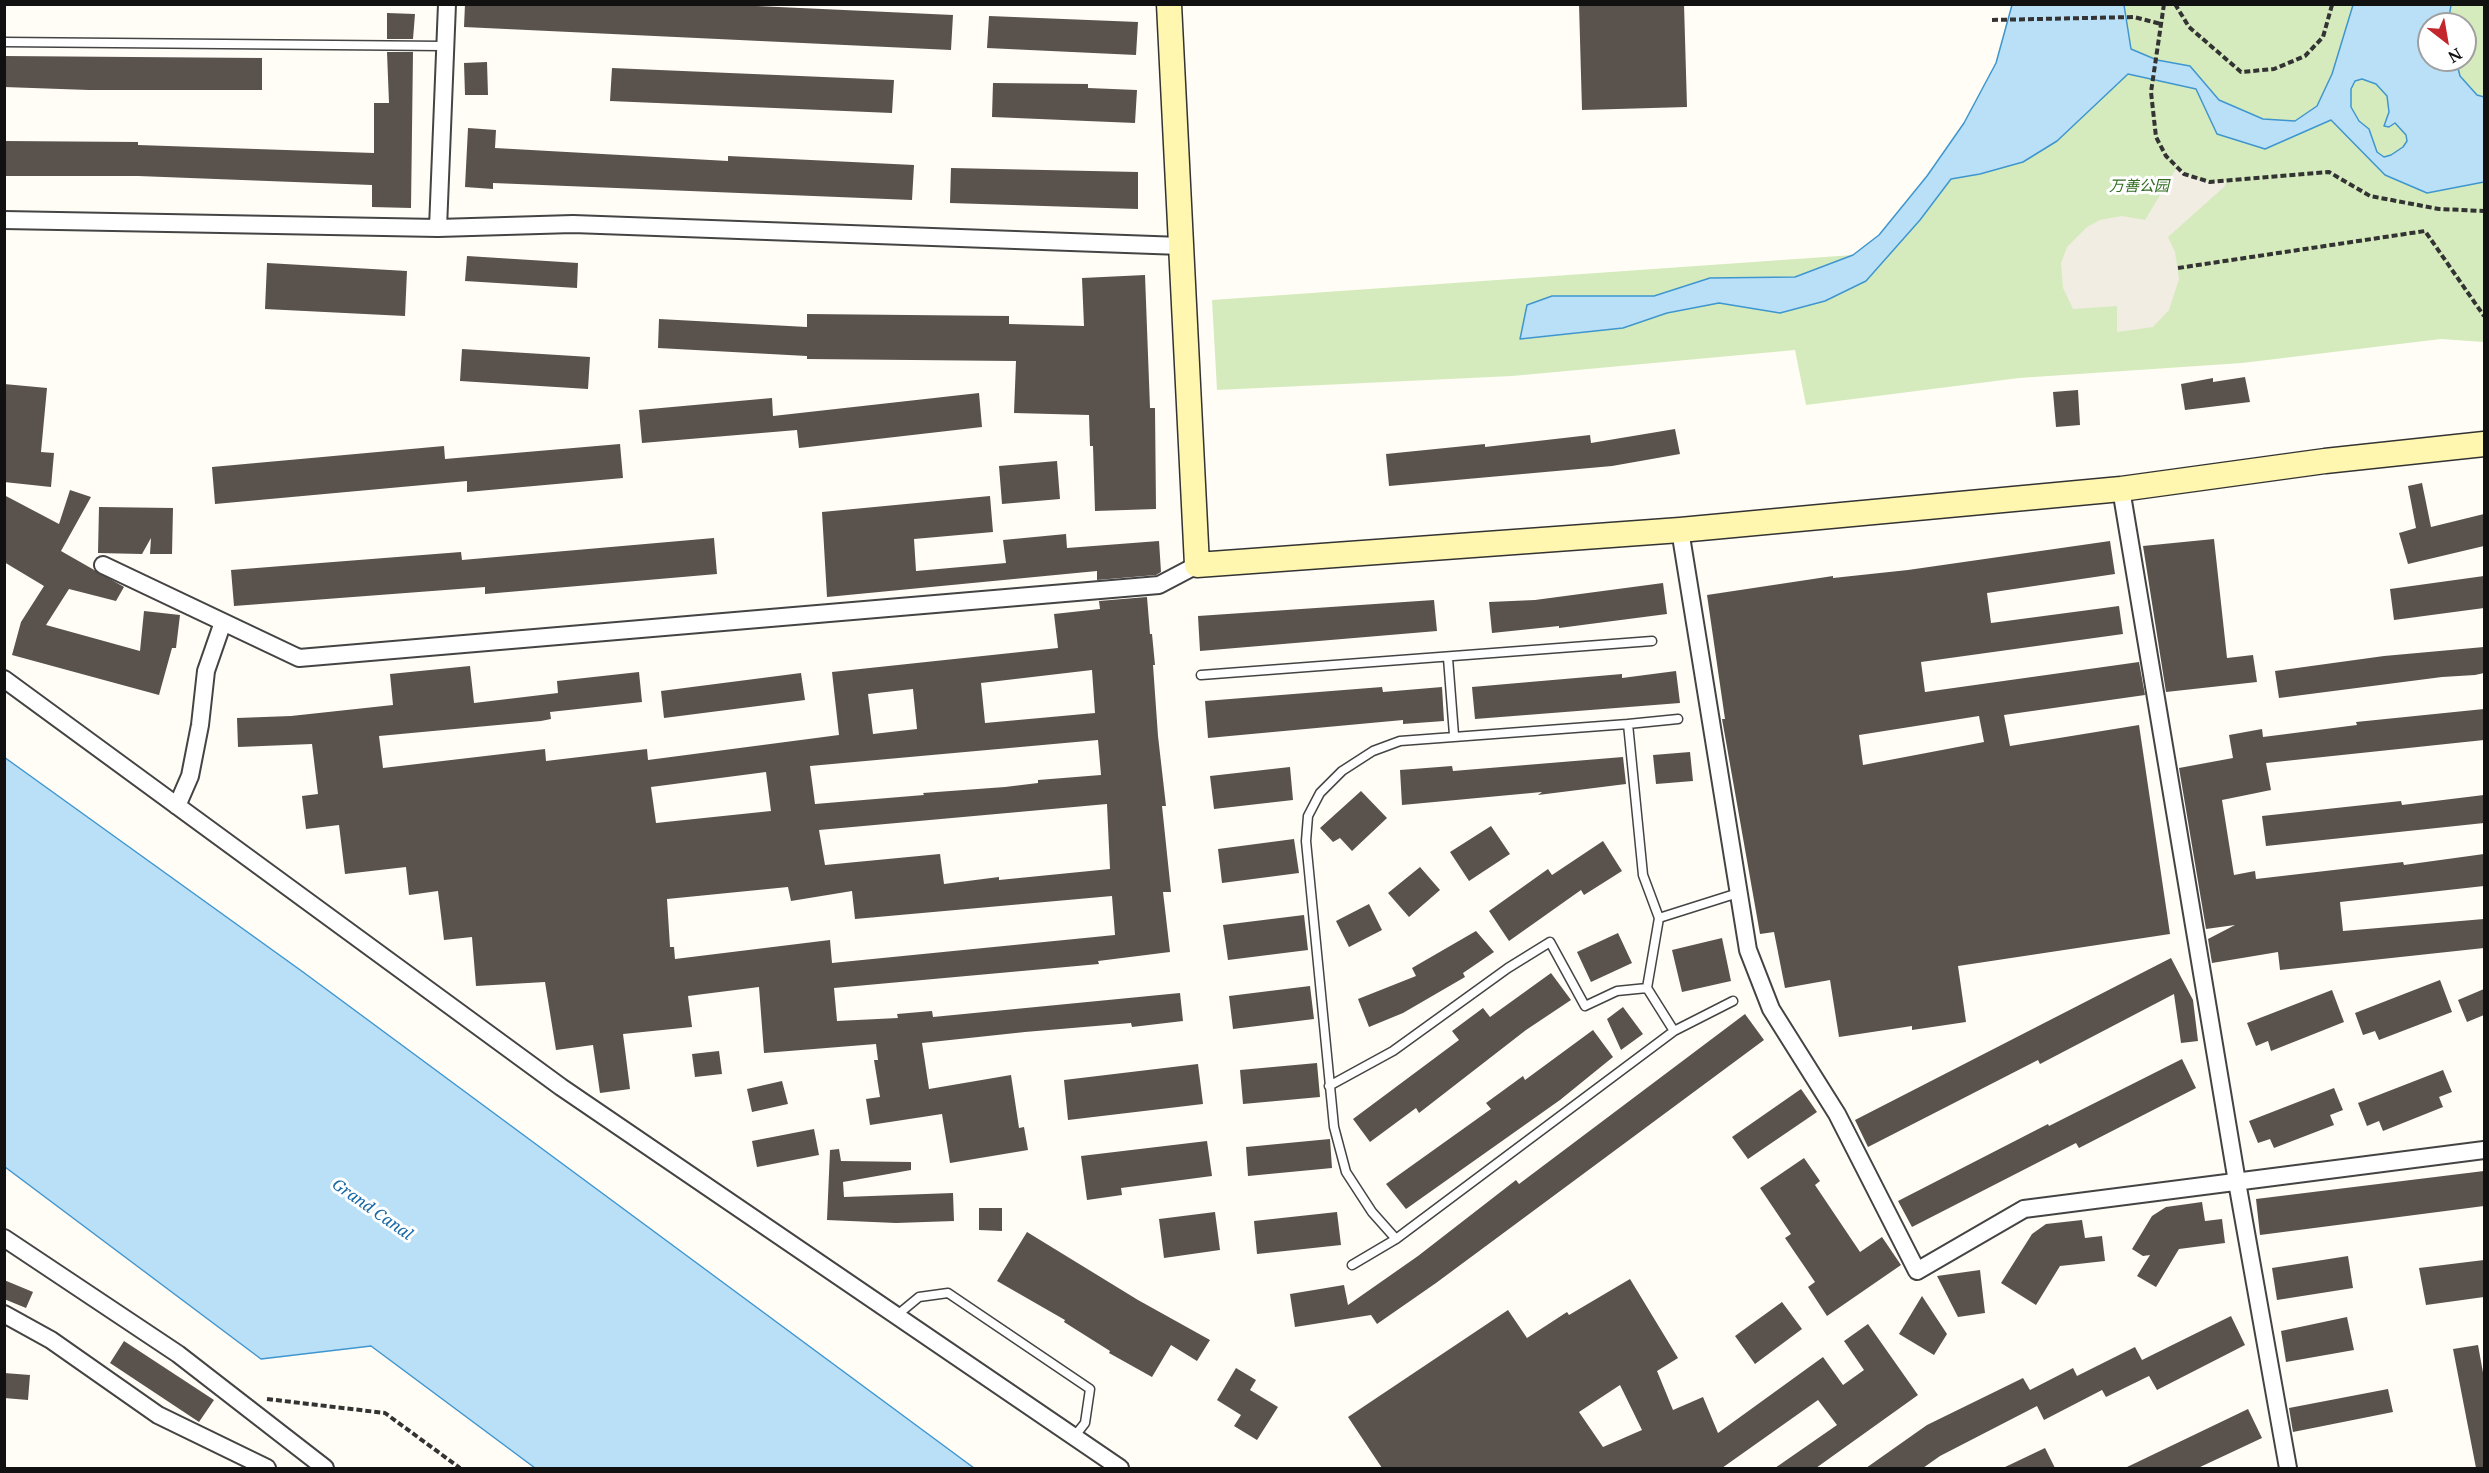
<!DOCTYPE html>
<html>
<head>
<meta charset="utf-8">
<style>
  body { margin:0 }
  #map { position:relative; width:2489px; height:1473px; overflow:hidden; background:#fffdf5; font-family:"Noto Serif",serif }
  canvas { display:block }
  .frame { position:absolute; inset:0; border:6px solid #111; pointer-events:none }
  .north { position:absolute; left:2417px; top:12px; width:60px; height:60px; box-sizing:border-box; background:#fff; border:2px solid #a0a0a0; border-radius:50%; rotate:149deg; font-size:16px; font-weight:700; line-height:24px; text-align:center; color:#111 }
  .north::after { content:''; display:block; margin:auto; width:21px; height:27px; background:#c4262e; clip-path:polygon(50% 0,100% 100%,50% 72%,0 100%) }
</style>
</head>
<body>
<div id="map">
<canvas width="2489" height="1473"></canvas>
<div class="frame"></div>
<div class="north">N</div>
</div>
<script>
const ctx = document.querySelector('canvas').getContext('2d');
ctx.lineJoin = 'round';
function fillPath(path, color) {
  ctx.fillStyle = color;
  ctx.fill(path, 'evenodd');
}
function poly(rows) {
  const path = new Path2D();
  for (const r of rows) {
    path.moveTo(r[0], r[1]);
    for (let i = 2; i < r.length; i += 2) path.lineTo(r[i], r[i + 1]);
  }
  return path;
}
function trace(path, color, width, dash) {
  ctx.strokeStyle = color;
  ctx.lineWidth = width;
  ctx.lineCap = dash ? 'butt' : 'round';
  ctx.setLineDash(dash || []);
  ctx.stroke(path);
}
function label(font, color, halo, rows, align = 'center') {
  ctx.font = font + ' "Noto Serif","Noto Sans SC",serif';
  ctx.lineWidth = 6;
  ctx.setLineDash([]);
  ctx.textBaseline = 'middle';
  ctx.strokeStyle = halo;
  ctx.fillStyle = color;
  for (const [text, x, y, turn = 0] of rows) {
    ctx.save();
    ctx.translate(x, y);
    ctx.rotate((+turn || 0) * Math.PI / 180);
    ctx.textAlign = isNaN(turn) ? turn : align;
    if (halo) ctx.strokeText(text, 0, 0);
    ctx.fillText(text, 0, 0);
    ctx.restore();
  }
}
const green = poly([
  [2012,5,2484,5,2484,342,2441,339,2242,363,2019,378,1806,405,1795,350,1512,376,1217,390,1212,300,1853,255,1879,235,1927,176,1964,123,1996,63],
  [2429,24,2465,24,2465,60,2429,60]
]);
const plaza = poly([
  [2177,167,2195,179,2210,182,2227,181,2224,187,2168,237,2175,252,2179,279,2169,310,2153,327,2117,332,2117,306,2073,309,2063,288,2061,263,2067,247,2087,227,2100,220,2122,216,2145,220]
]);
const water = poly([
  [2012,5,2124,5,2131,49,2157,60,2190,66,2219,100,2263,119,2295,121,2317,106,2332,74,2353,5,2451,5,2448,24,2429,24,2429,60,2456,60,2460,76,2477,95,2484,97,2484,182,2427,193,2385,175,2331,120,2265,149,2217,134,2196,89,2128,74,2057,141,2023,162,1980,174,1951,179,1920,220,1866,281,1825,301,1780,313,1719,303,1667,313,1623,328,1520,339,1527,305,1552,296,1654,296,1710,278,1795,277,1853,255,1879,235,1927,176,1964,123,1996,63,2012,5],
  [2362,79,2376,84,2387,96,2389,112,2384,126,2389,127,2395,123,2406,135,2407,141,2403,147,2391,155,2384,157,2377,152,2369,129,2359,121,2351,107,2351,89,2355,81,2362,79],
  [4,757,303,972,974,1468,535,1468,371,1346,261,1359,5,1167,4,757]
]);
const building = poly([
  [465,4,713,4,953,15,951,50,464,27],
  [1579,4,1684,4,1687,107,1582,110],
  [387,13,415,14,413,39,387,39],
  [989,16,1138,22,1136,55,987,48],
  [387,52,413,52,411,208,372,207,372,185,138,176,4,176,4,141,138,142,138,145,374,153,374,103,389,103],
  [4,56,262,58,262,90,89,90,4,87],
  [487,62,488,95,465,95,464,63],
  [612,68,894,80,892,113,610,101],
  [993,83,1088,84,1088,88,1137,90,1135,123,992,117],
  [468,128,496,130,495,148,728,161,728,156,914,165,912,200,493,183,493,189,465,187],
  [951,168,1138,172,1138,209,950,203],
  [467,256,578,263,577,288,465,281],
  [267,263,407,271,405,316,265,309],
  [1145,275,1150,408,1155,408,1156,509,1095,511,1093,446,1090,446,1089,415,1014,413,1016,361,807,359,807,356,658,348,659,319,807,327,807,314,1009,316,1009,324,1084,326,1082,278],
  [462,349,590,357,588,389,460,381],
  [2245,377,2250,402,2185,410,2181,384,2213,378,2213,382],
  [4,384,47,388,41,452,54,453,51,487,4,482],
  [2078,390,2080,425,2056,427,2053,392],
  [979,393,982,427,799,448,797,430,642,443,639,410,772,398,773,416],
  [1675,429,1680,454,1612,466,1389,486,1386,454,1485,444,1485,447,1590,435,1591,443],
  [620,444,623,478,467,492,467,481,215,504,212,467,444,446,445,459],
  [1057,461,1060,499,1002,504,999,466],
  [2422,483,2431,527,2484,514,2484,546,2408,564,2399,533,2416,528,2408,486],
  [70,490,91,497,61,551,124,587,116,601,69,589,46,625,140,651,144,611,180,615,176,648,172,648,159,695,12,655,21,622,44,586,4,562,4,495,59,524],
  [990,496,993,532,914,539,916,571,1006,563,1003,540,1066,534,1067,548,1159,541,1161,572,1156,575,1097,580,1097,571,827,597,822,512],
  [99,507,173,508,172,554,150,554,151,538,142,554,98,553],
  [714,538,717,574,485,594,485,587,234,606,231,570,461,552,462,560],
  [2214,539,2227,658,2253,655,2257,682,2166,692,2143,546],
  [2110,541,2115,574,1987,593,1991,623,2119,606,2123,634,1921,662,1925,692,2139,662,2145,695,2004,715,2010,746,2139,725,2170,934,1958,966,1966,1022,1912,1030,1912,1026,1839,1037,1830,980,1785,988,1774,932,1760,934,1722,719,1725,719,1707,595,1833,576,1833,578,1908,570],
  [1979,716,1984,742,1863,765,1859,735],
  [2484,576,2484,608,2394,620,2390,589],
  [1663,583,1667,614,1559,628,1559,626,1492,633,1489,602,1535,600],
  [1147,597,1150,634,1152,634,1155,665,1153,665,1158,736,1166,806,1162,806,1171,892,1163,892,1170,952,1098,961,1099,964,834,988,837,1021,898,1018,897,1014,932,1011,933,1017,1180,993,1183,1021,1132,1027,1131,1023,1025,1032,922,1043,929,1089,1011,1075,1019,1128,1024,1127,1028,1150,950,1163,942,1114,870,1125,866,1099,880,1097,874,1060,878,1060,876,1044,764,1053,759,987,688,996,692,1027,623,1034,630,1089,600,1093,593,1045,556,1050,545,982,476,986,472,937,444,940,438,891,409,895,406,867,345,874,339,825,306,829,302,796,318,794,312,744,238,747,237,718,291,716,393,705,390,674,470,666,474,703,558,693,557,681,639,672,642,702,550,712,551,719,541,721,379,736,383,768,545,749,546,761,647,749,648,760,839,735,832,672,1058,648,1054,614,1100,609,1099,601],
  [1092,670,1095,713,985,723,981,683],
  [913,689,917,729,873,734,868,694],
  [1098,740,1101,775,1038,780,1038,783,1005,787,923,793,924,795,815,804,810,766],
  [766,772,771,811,656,823,651,787],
  [1107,804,1110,869,999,880,999,877,944,884,940,854,825,865,819,830],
  [788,887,791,901,852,891,855,919,1112,896,1115,935,832,963,830,940,675,959,674,947,670,947,667,899],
  [1434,600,1437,631,1200,651,1198,616],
  [2484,647,2484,673,2475,675,2442,677,2279,698,2275,671,2384,656],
  [1676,671,1680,703,1475,719,1472,687,1622,674,1622,678],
  [801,673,805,700,664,718,661,691],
  [1382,687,1383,692,1442,687,1444,721,1403,724,1403,720,1208,738,1205,701],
  [2484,709,2484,740,2266,763,2271,790,2222,800,2234,875,2255,871,2256,879,2403,862,2404,865,2484,854,2484,886,2340,902,2343,931,2484,919,2484,948,2280,970,2278,952,2212,963,2208,939,2235,925,2206,929,2179,768,2233,758,2229,735,2262,729,2263,737,2357,725,2356,722],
  [1690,752,1693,781,1656,784,1653,755],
  [1623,757,1626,784,1538,795,1542,792,1402,805,1400,770,1452,766,1453,771],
  [1290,767,1293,800,1214,809,1210,776],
  [1361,791,1387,818,1352,851,1340,838,1333,842,1320,828],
  [2484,795,2484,823,2266,846,2262,816,2401,801,2402,805],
  [1491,826,1510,854,1469,881,1450,852],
  [1294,839,1299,873,1222,883,1218,849],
  [1603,841,1622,871,1584,895,1581,890,1509,941,1489,911,1548,869,1552,875],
  [1420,867,1440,890,1409,917,1388,893],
  [1369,904,1382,930,1349,947,1336,921],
  [1304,915,1308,950,1228,960,1223,925],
  [1476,931,1494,952,1463,973,1465,977,1403,1013,1369,1027,1358,999,1416,976,1412,968],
  [1618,933,1632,963,1591,982,1577,952],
  [1722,938,1731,981,1682,992,1672,950],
  [2171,958,2193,1000,2198,1041,2181,1043,2174,994,2040,1064,2038,1060,1868,1147,1855,1120],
  [1551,973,1571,1000,1526,1030,1419,1113,1416,1108,1370,1142,1353,1119,1459,1040,1452,1031,1483,1008,1490,1017],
  [2440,980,2452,1012,2379,1040,2375,1031,2363,1035,2355,1013],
  [1310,986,1314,1019,1233,1029,1229,996],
  [2484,989,2484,1015,2467,1022,2458,1000],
  [2332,990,2344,1022,2271,1051,2268,1041,2256,1046,2247,1023],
  [1623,1007,1643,1034,1621,1050,1607,1019],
  [1745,1014,1764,1040,1436,1283,1377,1324,1371,1315,1295,1327,1290,1294,1344,1285,1348,1305,1418,1256,1516,1180,1519,1184],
  [1593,1030,1613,1057,1560,1100,1406,1209,1386,1184,1491,1109,1486,1103,1523,1076,1525,1080],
  [719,1051,722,1074,695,1077,692,1054],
  [2182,1059,2196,1088,2079,1148,2076,1143,1912,1227,1898,1201,2048,1124,2049,1126],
  [1317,1063,1320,1097,1243,1104,1240,1070],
  [1198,1064,1203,1104,1068,1120,1064,1080],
  [2443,1070,2452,1092,2439,1097,2443,1107,2383,1131,2379,1121,2367,1126,2358,1103],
  [782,1081,788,1104,752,1112,747,1089],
  [2334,1088,2343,1110,2330,1115,2334,1125,2274,1148,2270,1139,2258,1143,2249,1121],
  [1801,1089,1817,1112,1748,1159,1732,1137],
  [814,1129,819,1155,757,1167,752,1141],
  [1330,1139,1332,1168,1248,1176,1246,1147],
  [1207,1141,1212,1176,1121,1188,1122,1195,1087,1200,1081,1156],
  [839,1149,841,1161,911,1162,911,1170,843,1182,844,1197,953,1193,954,1221,896,1223,827,1220,830,1150],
  [1804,1158,1820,1181,1815,1185,1860,1252,1882,1237,1901,1265,1827,1316,1808,1287,1815,1282,1785,1238,1791,1234,1760,1188],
  [2484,1171,2484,1206,2260,1235,2256,1199],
  [2202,1202,2205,1221,2222,1219,2225,1243,2179,1249,2156,1287,2137,1276,2150,1255,2143,1256,2132,1249,2152,1216,2166,1207],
  [979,1208,1002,1208,1002,1231,979,1230],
  [1215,1212,1220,1250,1164,1258,1159,1219],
  [1337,1212,1341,1245,1257,1254,1254,1221],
  [2082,1220,2085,1238,2102,1236,2105,1261,2060,1266,2036,1305,2001,1283,2032,1234,2046,1224],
  [1027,1232,1138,1300,1210,1340,1197,1361,1171,1345,1152,1377,1109,1353,1110,1351,1064,1322,1065,1320,997,1281],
  [2348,1256,2353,1288,2277,1300,2272,1268],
  [2484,1260,2484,1297,2426,1305,2419,1268],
  [1980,1270,1985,1313,1958,1317,1937,1276],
  [1630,1279,1678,1358,1657,1371,1673,1410,1703,1397,1718,1433,1823,1357,1843,1385,1864,1370,1844,1341,1868,1324,1918,1395,1816,1468,1775,1468,1837,1425,1818,1400,1722,1468,1382,1468,1348,1417,1508,1310,1527,1338,1567,1312,1569,1315],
  [1620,1385,1642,1430,1603,1447,1579,1412],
  [4,1280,33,1292,26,1308,4,1299],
  [1922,1296,1947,1334,1934,1355,1899,1334],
  [1782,1302,1802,1329,1755,1364,1735,1336],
  [2231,1316,2245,1345,2157,1390,2149,1376,2106,1397,2102,1390,2044,1420,2037,1406,1940,1456,1923,1468,1866,1468,1927,1425,2023,1378,2030,1390,2073,1368,2077,1376,2135,1347,2142,1360],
  [2347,1317,2354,1350,2286,1362,2281,1331],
  [124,1341,214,1400,199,1422,110,1363],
  [2478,1345,2484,1378,2484,1468,2476,1468,2453,1349],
  [1236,1368,1256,1380,1250,1390,1278,1407,1257,1440,1234,1426,1241,1415,1217,1400],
  [4,1373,30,1375,28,1400,4,1398],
  [2388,1389,2393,1412,2293,1432,2289,1408],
  [2248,1409,2262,1438,2198,1468,2125,1468],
  [2045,1448,2055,1468,2003,1468]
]);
const path = poly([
  [2164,4,2151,92,2156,137,2166,156,2184,174,2210,182,2329,172,2370,196,2439,209,2484,211],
  [2175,4,2189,27,2241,72,2274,69,2305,56,2323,37,2332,5],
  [1992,20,2134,17,2161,24],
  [2178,268,2425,231,2484,316],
  [267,1399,385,1413,460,1468]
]);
const lane = poly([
  [4,42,443,46],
  [1448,658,1454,735],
  [1201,675,1652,641],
  [1659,918,1738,893],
  [1647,988,1659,918,1643,875,1628,724,1678,719],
  [1329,1086,1393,1051,1508,968,1550,942,1585,1006,1617,991,1647,988,1674,1031],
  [1396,1239,1372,1212,1346,1172,1334,1127,1306,841,1308,816,1320,793,1342,771,1373,751,1400,741,1628,724],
  [1352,1265,1396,1239,1674,1031,1733,1001],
  [896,1316,919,1297,948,1293,1090,1389,1085,1423,1074,1437]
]);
const street = poly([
  [447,4,438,228,573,224,1181,246],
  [4,220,438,228],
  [2121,489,2237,1182,2288,1468],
  [1680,530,1748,950,1771,1009,1837,1114,1917,1271,2024,1209,2484,1150],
  [103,565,299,658,1159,585,1197,565],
  [4,679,561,1087,1120,1468],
  [177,806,190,776,200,725,206,671,223,622],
  [4,1238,178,1354,325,1468],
  [4,1314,51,1340,158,1415,267,1468]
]);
const secondary = poly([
  [1169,4,1197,565,1680,530,2121,489,2325,461,2484,444]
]);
const parkNames = [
  ["万善公园",2139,187]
];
const waterNames = [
  ["Grand Canal",372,1210,35]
];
fillPath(green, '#d5ebbd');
fillPath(plaza, '#f1ede2');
fillPath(water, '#b9e0f7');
trace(water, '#3f96cf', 1.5);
fillPath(building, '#5a524d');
trace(lane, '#444', 11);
trace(street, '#444', 20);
trace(secondary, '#333', 27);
trace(path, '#333', 4, [6, 3]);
trace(lane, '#fff', 8);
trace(street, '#fff', 16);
trace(secondary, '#fff6b0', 24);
label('italic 15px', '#2f6b1f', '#fff', parkNames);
label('italic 16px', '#1768a6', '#fff', waterNames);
</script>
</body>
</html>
